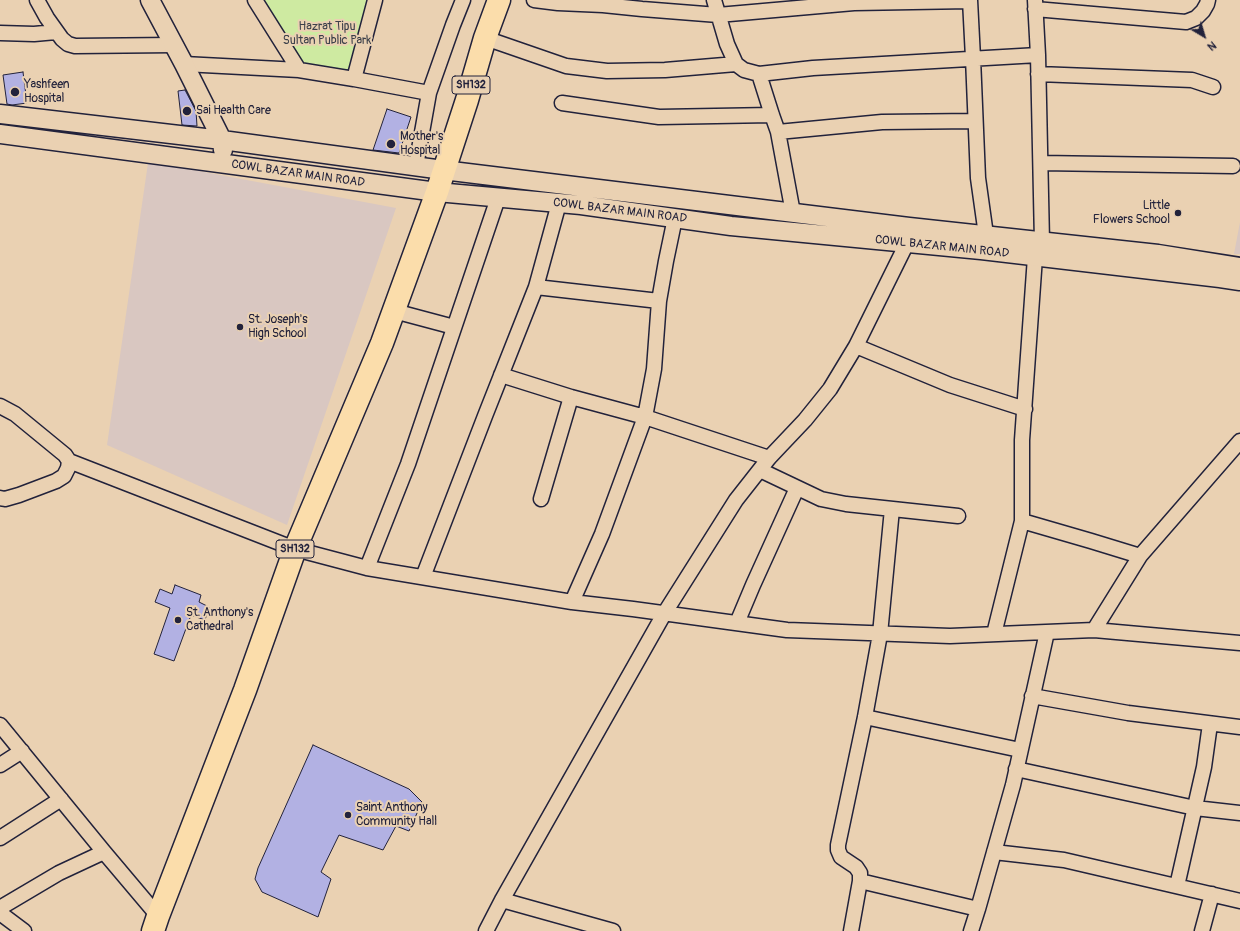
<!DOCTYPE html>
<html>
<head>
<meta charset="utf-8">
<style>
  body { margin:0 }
  #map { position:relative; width:1240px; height:931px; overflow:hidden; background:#ead1b2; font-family:Pangolin,sans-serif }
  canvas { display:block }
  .north { position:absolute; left:1184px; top:16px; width:40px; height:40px; -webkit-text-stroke:3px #ead1b2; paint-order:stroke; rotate:142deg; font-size:11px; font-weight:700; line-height:16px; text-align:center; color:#22223b }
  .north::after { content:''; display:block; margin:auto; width:14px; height:18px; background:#22223b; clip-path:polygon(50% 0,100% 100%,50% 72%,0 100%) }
</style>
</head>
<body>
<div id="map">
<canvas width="1240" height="931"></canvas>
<div class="north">N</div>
</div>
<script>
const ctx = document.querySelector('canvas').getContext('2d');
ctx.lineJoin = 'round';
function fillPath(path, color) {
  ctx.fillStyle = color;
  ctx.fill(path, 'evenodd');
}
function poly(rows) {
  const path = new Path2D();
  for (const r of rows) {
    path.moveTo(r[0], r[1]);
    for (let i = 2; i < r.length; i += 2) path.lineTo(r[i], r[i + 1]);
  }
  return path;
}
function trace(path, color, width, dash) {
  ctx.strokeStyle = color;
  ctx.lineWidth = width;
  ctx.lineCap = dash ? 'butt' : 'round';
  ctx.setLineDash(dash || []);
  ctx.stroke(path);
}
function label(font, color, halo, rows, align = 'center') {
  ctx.font = font + ' Pangolin,sans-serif';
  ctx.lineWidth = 4;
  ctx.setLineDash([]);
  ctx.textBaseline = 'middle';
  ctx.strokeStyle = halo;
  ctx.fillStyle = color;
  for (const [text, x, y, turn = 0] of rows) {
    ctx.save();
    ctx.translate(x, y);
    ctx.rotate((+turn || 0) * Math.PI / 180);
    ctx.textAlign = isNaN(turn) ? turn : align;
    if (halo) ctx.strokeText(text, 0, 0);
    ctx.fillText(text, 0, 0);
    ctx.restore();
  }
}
const built = poly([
  [148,163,188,169,396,208,287,525,107,445],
  [1240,222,1240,254,1234,254]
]);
const green = poly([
  [261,0,370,0,351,71,302,63]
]);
const building = poly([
  [23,72,27,103,12,105,7,104,3,75,23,72],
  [185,90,196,111,197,126,182,125,178,91,185,90],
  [387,109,411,117,399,153,373,150,387,109],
  [175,585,201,595,199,602,209,607,205,620,191,615,174,661,154,654,170,608,155,602,160,589,172,594,175,585],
  [313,745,409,789,422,802,409,831,396,826,383,850,339,835,321,872,331,879,318,917,262,892,255,879,258,868,313,745]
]);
const minor = poly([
  [37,0,47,18,62,39,68,44,75,46,174,45],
  [255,0,299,70],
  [534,0,558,3,603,5,642,9,718,15,854,3,970,1],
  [714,0,727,44,736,64,744,70,759,74,813,68,1038,55],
  [970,0,973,58,978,178,986,235],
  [1035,0,1038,55,1042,242],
  [1035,9,1186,22,1196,18,1203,11,1207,4,1208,0],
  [0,33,34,34,56,32],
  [485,38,566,66,607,71,665,70,736,64],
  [184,64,299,70,354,79,429,93],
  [759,74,772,115,778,132,793,213],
  [1038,74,1192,80,1213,87],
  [354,79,375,0],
  [562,103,659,117,772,115],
  [778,132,882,122,975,121],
  [1041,163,1233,166],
  [416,166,429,93,453,25,463,0],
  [536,287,659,301],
  [394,311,454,327],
  [856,346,950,385,1025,409],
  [501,375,571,397,645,417,769,458],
  [0,406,15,414,65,455,69,461,68,468,64,476,56,481,19,495,5,499,0,498],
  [69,461,295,549,367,568,572,602,633,609,787,630,950,636,1094,630,1240,643],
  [760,470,821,499,846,504,958,516],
  [541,499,571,397],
  [1022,521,1091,541,1140,556],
  [367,568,408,464,498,198],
  [423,577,485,416,536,287,559,203],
  [572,602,602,534,645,417,654,369,659,301,666,261,675,218],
  [737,623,753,585,797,488],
  [1094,630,1140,556,1240,441],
  [994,634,1022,521,1022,440,1035,257],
  [1032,696,1128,713,1240,727],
  [865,717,1020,750],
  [0,725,104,852,158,916],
  [0,765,22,751],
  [1016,769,1195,808,1240,813],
  [0,838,61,799],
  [994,852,1064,860,1240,901],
  [860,881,978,909],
  [1177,886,1204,767,1210,724],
  [502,900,613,931],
  [0,908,59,873,104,852],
  [0,913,24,931],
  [486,931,502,900,664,614,736,500,769,458,805,420,830,389,856,346,907,243,908,233],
  [851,931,860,881,860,873,856,867,841,857,838,850,838,845,865,717,880,634,892,509],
  [971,931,978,909,1013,785,1047,632],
  [1202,931,1212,894]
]);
const tertiary = poly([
  [150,0,184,64,222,140,223,150],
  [0,114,222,140,443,170,909,227,1158,254,1240,267],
  [0,134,437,192,581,205,731,226,981,250,1220,278,1240,281]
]);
const primary = poly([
  [153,931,158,916,245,690,295,549,382,343,437,192,467,100,485,38,499,0]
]);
const markers = [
  [15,92,5,"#22223b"],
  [187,111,5,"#22223b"],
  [391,144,5,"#22223b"],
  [1178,213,4,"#22223b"],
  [240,327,4,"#22223b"],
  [178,620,4,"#22223b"],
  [348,815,4,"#22223b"]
];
const shields = [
  [471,85,38],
  [295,549,38]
];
const shieldNames = [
  ["SH132",471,85],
  ["SH132",295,549]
];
const parkNames = [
  ["Hazrat Tipu",327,27],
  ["Sultan Public Park",327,41]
];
const poiNames = [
  ["Yashfeen",24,85],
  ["Hospital",24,99],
  ["Sai Health Care",196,111],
  ["Mother's",400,137],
  ["Hospital",400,151],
  ["Little",1170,206,"right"],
  ["Flowers School",1170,220,"right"],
  ["St. Joseph's",248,320],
  ["High School",248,334],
  ["St. Anthony's",186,613],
  ["Cathedral",186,627],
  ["Saint Anthony",356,808],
  ["Community Hall",356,822]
];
const streetNames = [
  ["COWL BAZAR MAIN ROAD",298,174,8],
  ["COWL BAZAR MAIN ROAD",620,211,7],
  ["COWL BAZAR MAIN ROAD",942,247,6]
];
fillPath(built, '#d9c7c1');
fillPath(green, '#ceeaa1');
fillPath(building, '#b2b1e3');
trace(building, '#22223b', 1);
trace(minor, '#22223b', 17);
trace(tertiary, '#22223b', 21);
trace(primary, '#22223b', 25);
trace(minor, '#ead1b2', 14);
trace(tertiary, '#ead1b2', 18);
trace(primary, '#fbddab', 22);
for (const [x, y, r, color] of markers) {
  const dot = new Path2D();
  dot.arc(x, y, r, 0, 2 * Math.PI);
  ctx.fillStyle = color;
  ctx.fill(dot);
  trace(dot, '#ead1b2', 1.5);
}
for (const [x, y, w] of shields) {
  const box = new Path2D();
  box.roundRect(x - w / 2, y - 9, w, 18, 3);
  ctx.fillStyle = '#ead1b2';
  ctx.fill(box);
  trace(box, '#22223b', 1);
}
label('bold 11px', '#22223b', null, shieldNames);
label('12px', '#3c404a', '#ead1b2', parkNames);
label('12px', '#22223b', '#ead1b2', poiNames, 'left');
label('12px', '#22223b', '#ead1b2', streetNames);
</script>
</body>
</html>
